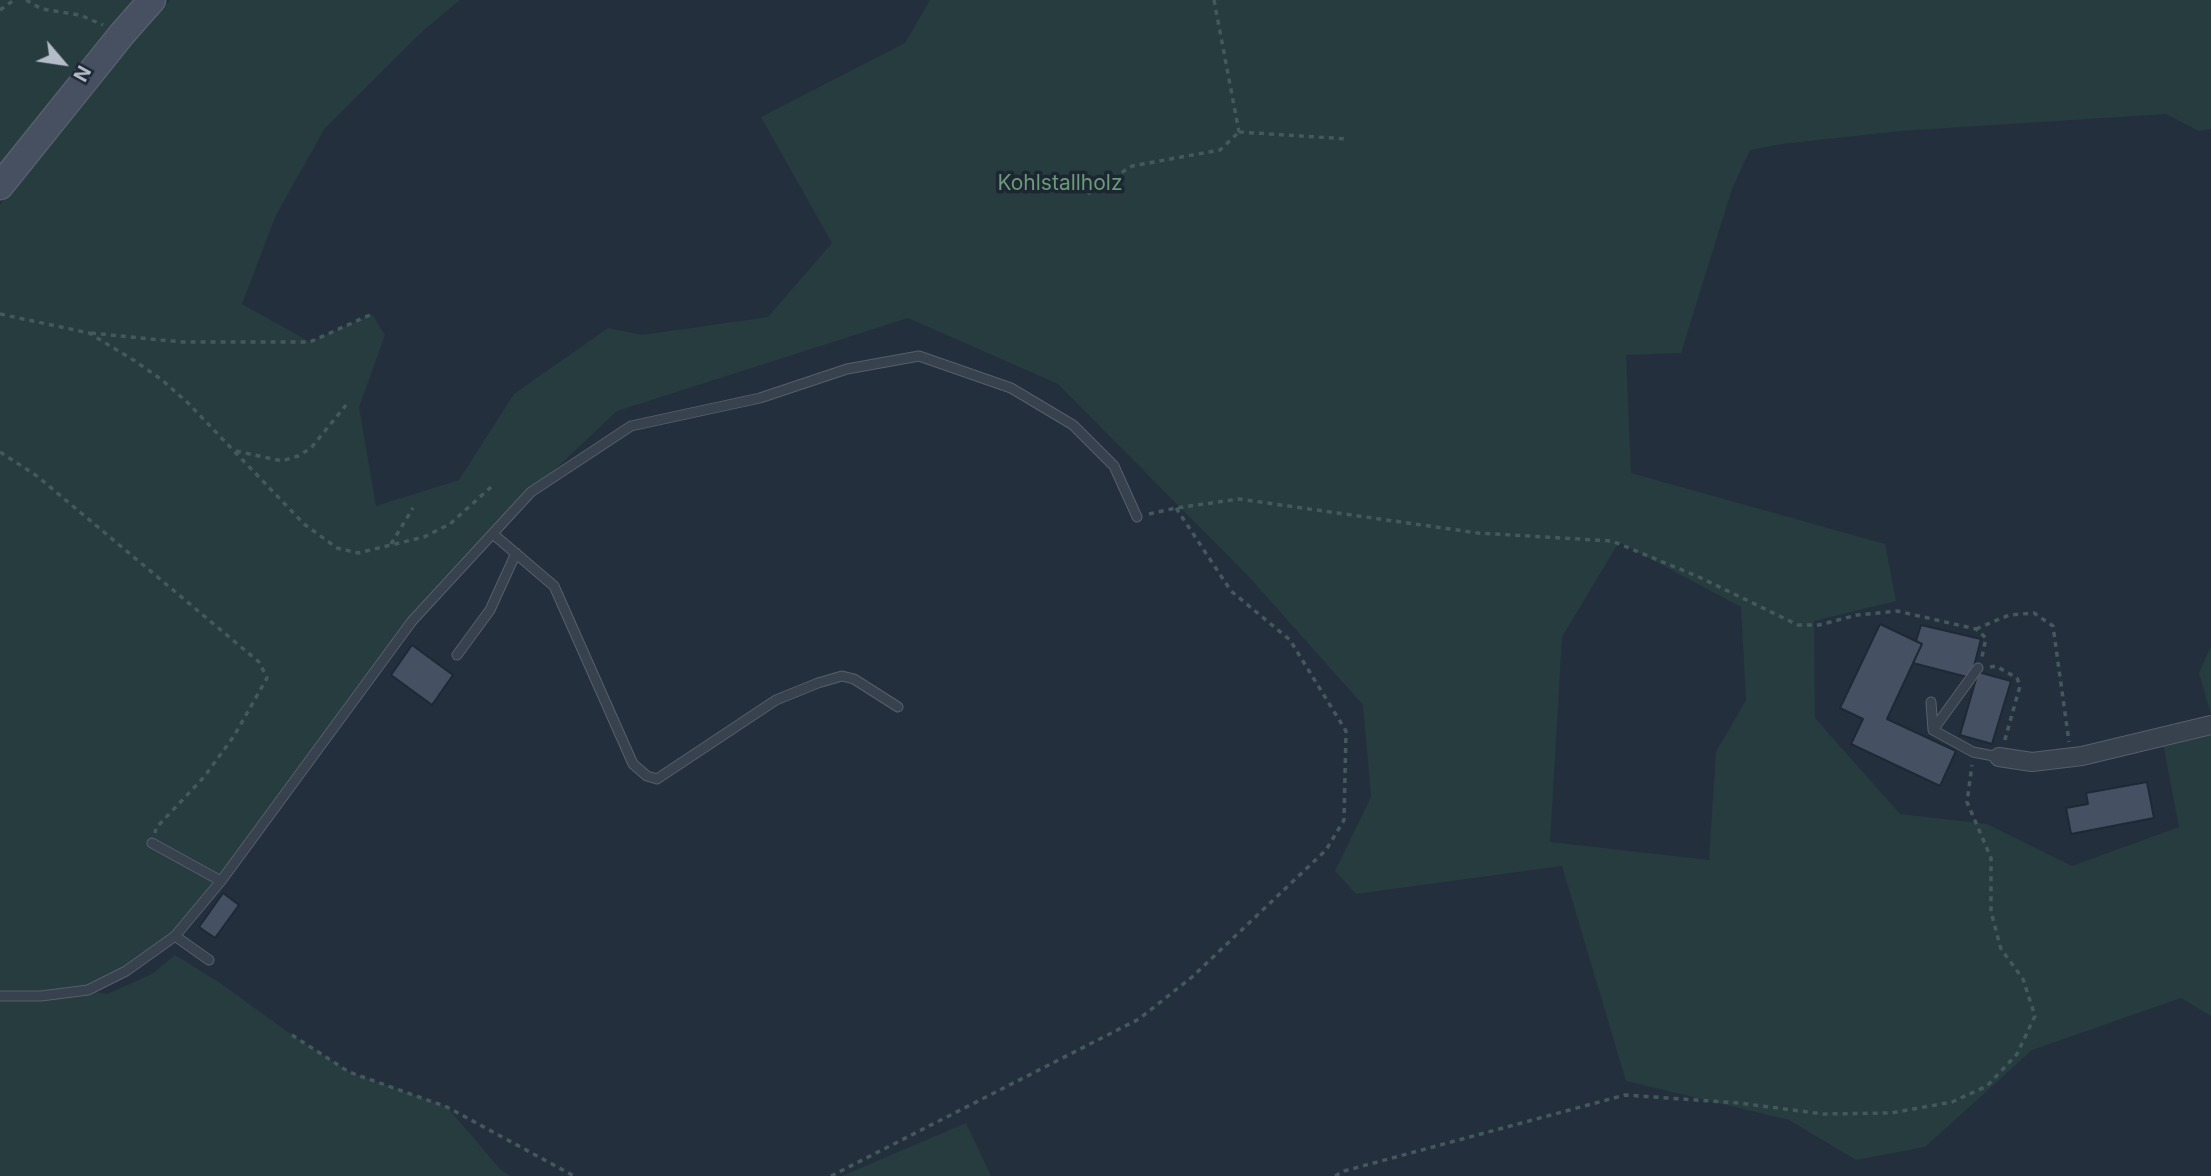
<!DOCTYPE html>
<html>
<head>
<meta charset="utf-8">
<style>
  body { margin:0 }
  #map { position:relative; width:2211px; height:1176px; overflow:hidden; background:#242f3e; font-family:Inter,sans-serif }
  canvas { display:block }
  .north { position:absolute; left:28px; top:28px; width:70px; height:70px; -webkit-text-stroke:5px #1d2633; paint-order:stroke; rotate:119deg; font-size:19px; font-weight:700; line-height:28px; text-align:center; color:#b4bcc9 }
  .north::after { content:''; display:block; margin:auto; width:24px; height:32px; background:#b4bcc9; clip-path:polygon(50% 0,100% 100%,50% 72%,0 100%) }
</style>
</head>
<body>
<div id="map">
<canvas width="2211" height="1176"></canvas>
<div class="north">N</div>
</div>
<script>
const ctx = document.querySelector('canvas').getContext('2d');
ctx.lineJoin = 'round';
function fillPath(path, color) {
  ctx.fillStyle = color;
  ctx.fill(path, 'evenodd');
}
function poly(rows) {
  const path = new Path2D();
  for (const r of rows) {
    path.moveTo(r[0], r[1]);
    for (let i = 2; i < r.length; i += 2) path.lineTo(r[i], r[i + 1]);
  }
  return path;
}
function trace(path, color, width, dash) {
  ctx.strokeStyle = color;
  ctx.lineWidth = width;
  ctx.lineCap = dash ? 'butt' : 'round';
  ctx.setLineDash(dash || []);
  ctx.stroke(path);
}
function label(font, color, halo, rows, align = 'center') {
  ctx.font = font + ' Inter,sans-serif';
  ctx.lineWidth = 7;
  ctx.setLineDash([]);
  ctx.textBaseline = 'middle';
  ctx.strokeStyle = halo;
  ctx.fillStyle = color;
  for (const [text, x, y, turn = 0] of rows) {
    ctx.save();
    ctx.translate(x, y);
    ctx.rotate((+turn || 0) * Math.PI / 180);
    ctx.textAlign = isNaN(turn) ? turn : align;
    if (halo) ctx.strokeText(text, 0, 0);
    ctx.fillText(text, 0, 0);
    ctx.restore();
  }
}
const green = poly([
  [0,0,140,0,103,40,0,165],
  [170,0,460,0,424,30,325,128,276,215,242,304,310,342,372,314,385,335,359,407,376,506,459,480,514,394,608,328,642,335,768,317,832,243,761,117,905,43,930,0,2211,0,2211,129,2199,131,2166,114,1900,131,1782,144,1750,150,1732,189,1681,353,1626,355,1631,473,1885,544,1896,601,1814,621,1815,718,1900,814,1987,824,2072,866,2179,827,2163,743,2211,730,2211,1016,2181,998,2032,1050,1925,1147,1856,1160,1789,1120,1626,1081,1562,866,1356,894,1335,871,1371,797,1363,705,1250,578,1058,384,908,318,617,411,531,492,412,621,175,936,90,991,107,994,152,974,175,955,220,983,292,1035,349,1072,447,1107,500,1169,510,1176,0,1176,0,205,40,152,114,63],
  [1619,542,1741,607,1746,700,1716,752,1709,860,1550,842,1562,637],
  [2211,646,2211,715,2199,673],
  [966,1123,991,1176,842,1176]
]);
const building = poly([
  [1880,624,1922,644,1887,719,1956,751,1940,786,1851,744,1863,719,1840,708,1880,624],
  [1921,625,1981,639,1971,678,1913,663,1922,644,1916,641,1921,625],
  [412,645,453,675,432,705,391,675,412,645],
  [1978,672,2011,681,1992,744,1960,735,1978,672],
  [2147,782,2154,818,2071,834,2066,808,2088,804,2086,793,2147,782],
  [223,893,239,905,215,938,199,927,223,893]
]);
const path = poly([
  [26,0,42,9,80,15,103,25],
  [1214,0,1239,132],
  [0,10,14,0],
  [1239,132,1348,139],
  [1088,194,1132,166,1220,150,1239,132],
  [0,314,89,333,135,361,162,380,188,403,304,524,337,548,358,553,424,537,450,524,491,487],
  [91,333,182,342,310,342,372,314],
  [236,451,282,461,298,456,311,448,346,405],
  [0,452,37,476,259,662,267,678,234,736,204,777,156,828,155,833],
  [1149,514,1176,508,1239,499,1478,533,1612,541,1699,577,1798,625,1819,625,1857,615,1897,611,1976,629,1986,638,1982,657],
  [391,544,413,508],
  [1976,629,2009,615,2034,613,2053,626,2069,742],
  [1990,667,1996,666,2017,678,2020,686,2004,743],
  [292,1035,349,1072,447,1107,574,1176],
  [831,1176,1139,1019,1192,977,1326,850,1344,820,1346,731,1290,640,1231,591,1176,508],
  [1335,1176,1344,1171,1625,1095,1739,1103,1823,1114,1891,1113,1952,1102,1987,1086,2017,1054,2035,1016,2023,979,2001,949,1991,912,1991,858,1967,802,1972,765]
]);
const service = poly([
  [493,534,554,586,633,764,647,776,657,779,776,700,818,683,842,676,854,679,898,707],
  [457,655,490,610,516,553],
  [1931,702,1933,730,1973,752,1999,757],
  [1933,730,1978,668],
  [152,843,221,881],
  [175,936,209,960],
  [0,996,41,996,88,990,126,971,175,936,221,881,412,621,531,492,631,426,760,398,847,369,919,356,1011,388,1073,425,1114,466,1137,517]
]);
const minor = poly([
  [1999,757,2032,762,2082,756,2211,725]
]);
const secondary = poly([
  [0,186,122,34,152,0]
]);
const parkNames = [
  ["Kohlstallholz",1060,184]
];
fillPath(green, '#263c3f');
fillPath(building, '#455162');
trace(building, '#1f2835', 2);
trace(service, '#565f6c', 11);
trace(minor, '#565f6c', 20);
trace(secondary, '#565f6c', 29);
trace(path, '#44595c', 3.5, [5, 5]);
trace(service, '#38414e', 9);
trace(minor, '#38414e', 18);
trace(secondary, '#465061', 26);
label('21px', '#6b9a76', '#1d2633', parkNames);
</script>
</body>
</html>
